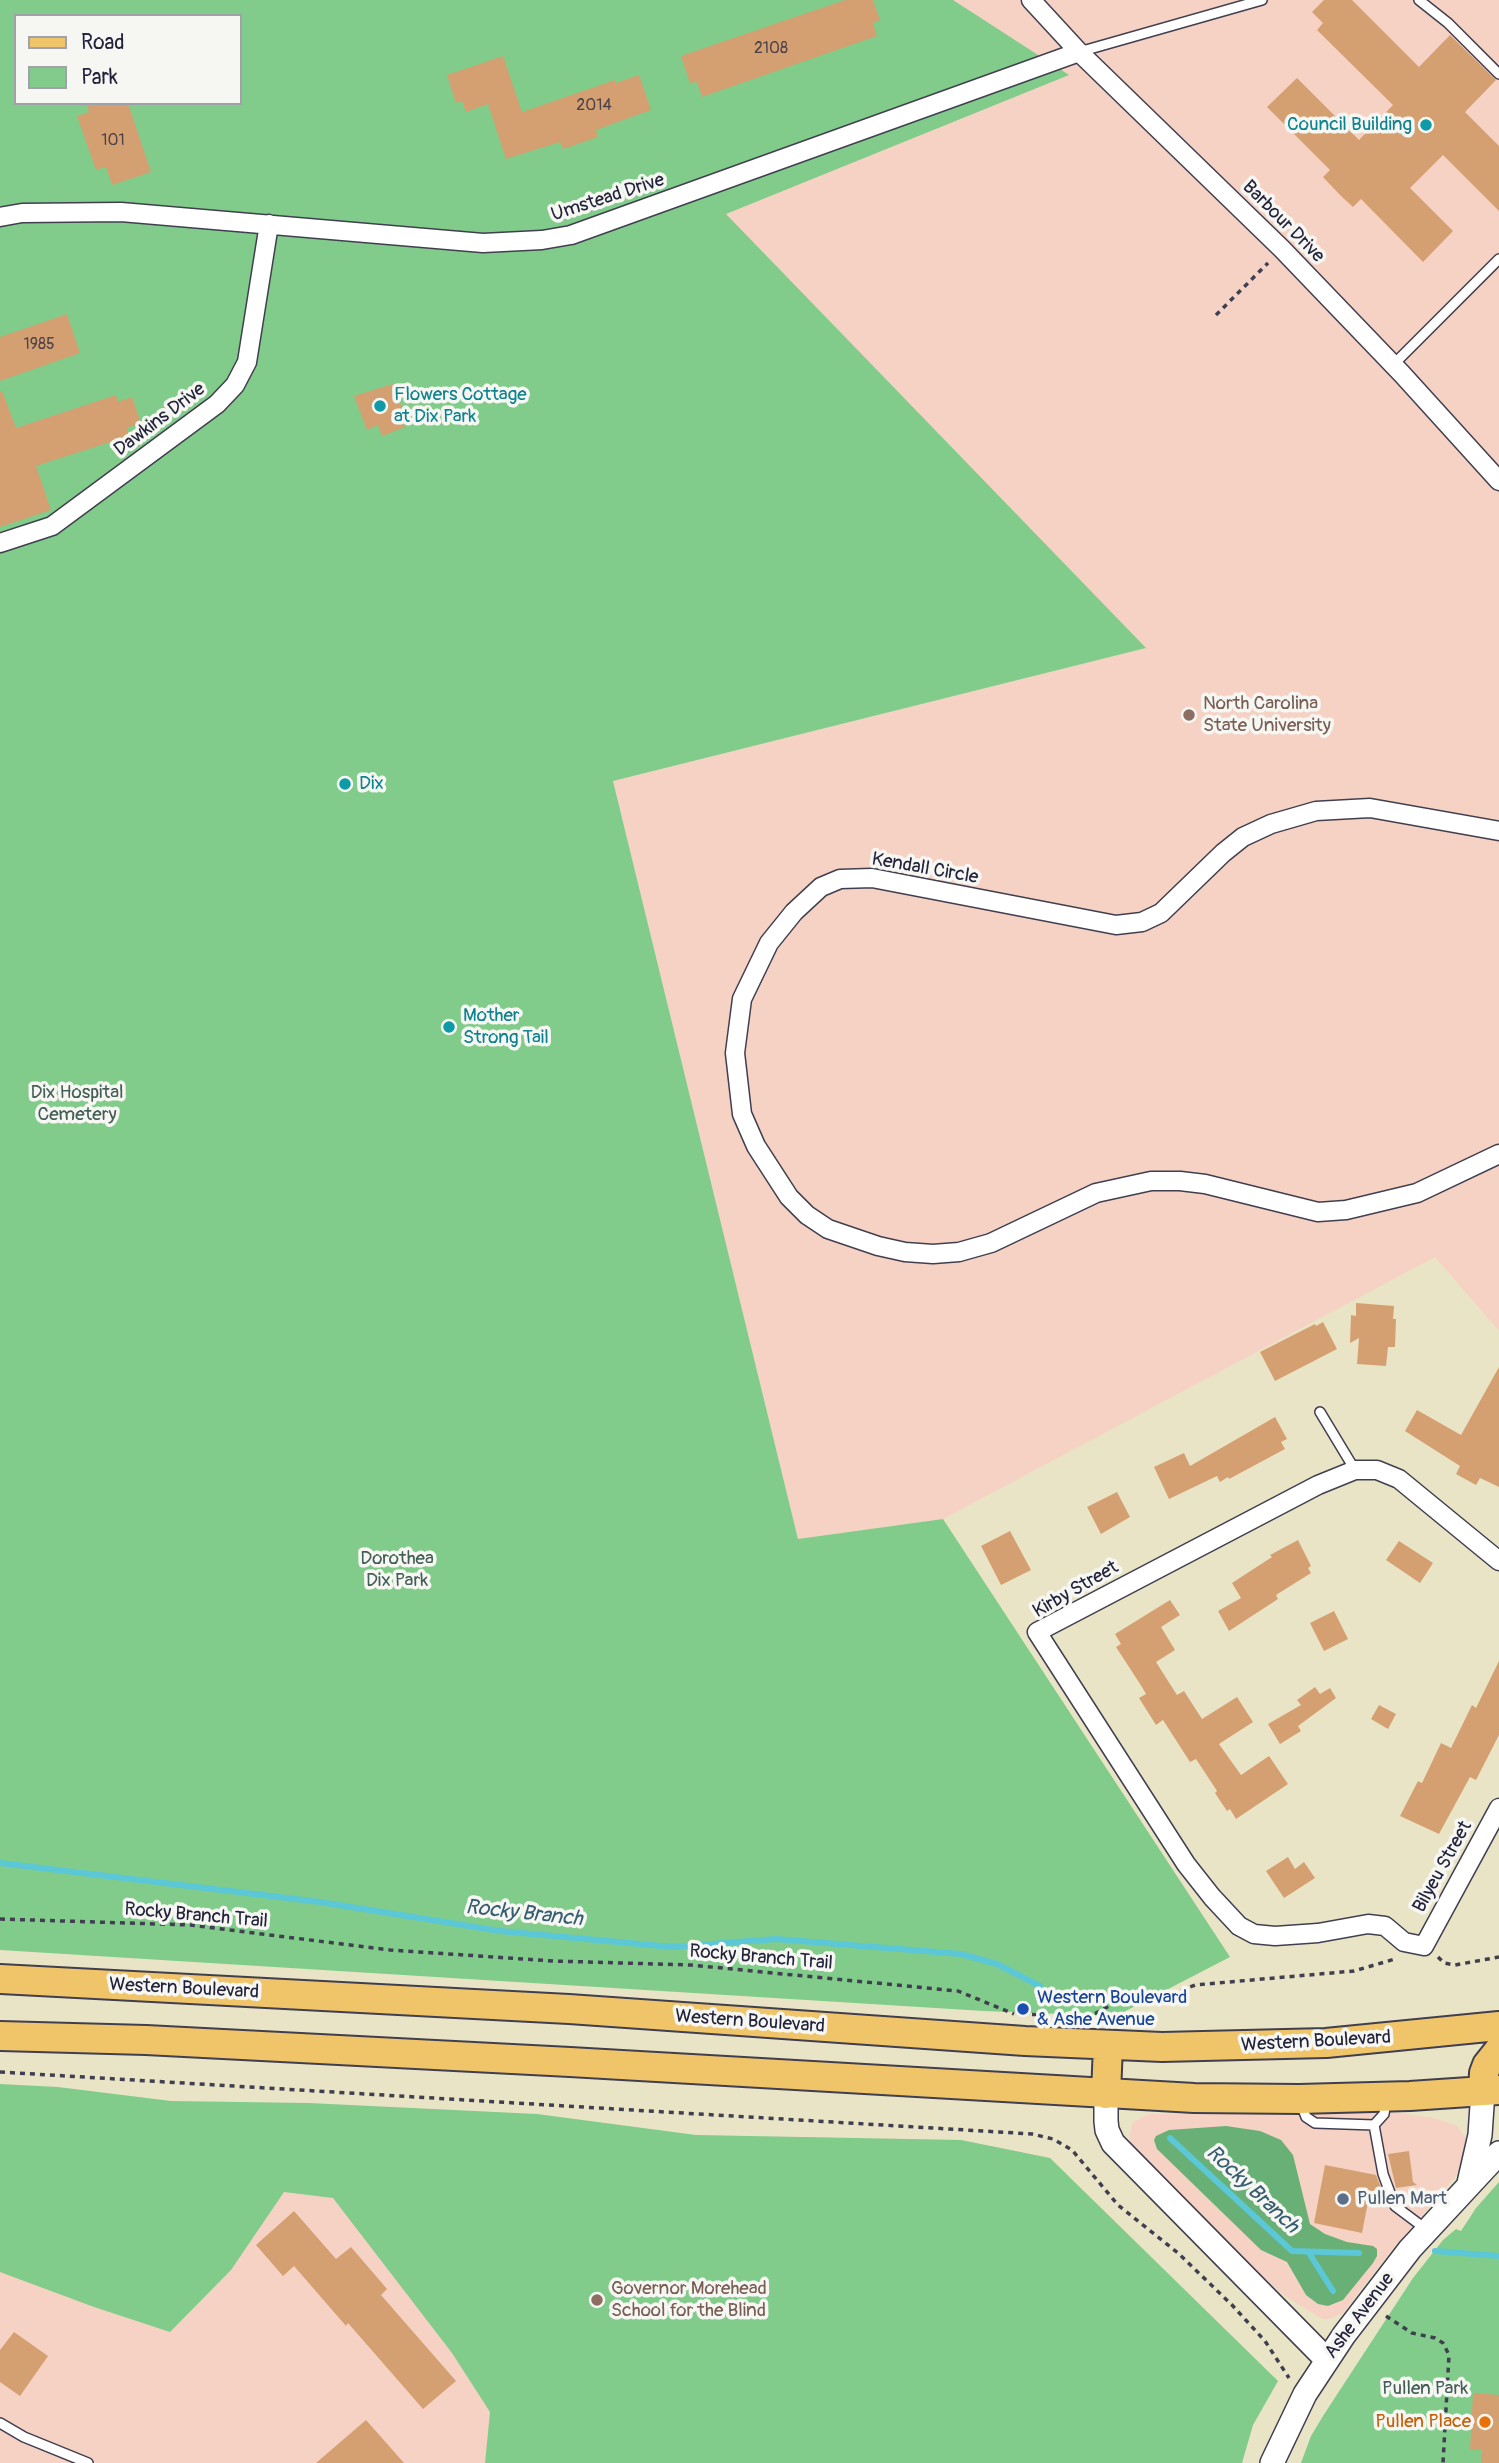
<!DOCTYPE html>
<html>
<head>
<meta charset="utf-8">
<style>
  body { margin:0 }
  #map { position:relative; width:1499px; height:2463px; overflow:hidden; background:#eae4c7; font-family:Pangolin,sans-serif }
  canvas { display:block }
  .legend { position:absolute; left:14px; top:14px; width:228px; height:91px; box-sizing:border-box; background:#f6f6f2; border:2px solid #a1a1a9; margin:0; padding:9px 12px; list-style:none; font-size:21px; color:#22223b }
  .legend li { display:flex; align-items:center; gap:14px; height:35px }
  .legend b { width:35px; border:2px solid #a1a1a9 }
</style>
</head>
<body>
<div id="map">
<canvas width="1499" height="2463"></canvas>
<ul class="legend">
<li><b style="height:9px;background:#f0c469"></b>Road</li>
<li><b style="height:19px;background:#81cc8a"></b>Park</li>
</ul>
</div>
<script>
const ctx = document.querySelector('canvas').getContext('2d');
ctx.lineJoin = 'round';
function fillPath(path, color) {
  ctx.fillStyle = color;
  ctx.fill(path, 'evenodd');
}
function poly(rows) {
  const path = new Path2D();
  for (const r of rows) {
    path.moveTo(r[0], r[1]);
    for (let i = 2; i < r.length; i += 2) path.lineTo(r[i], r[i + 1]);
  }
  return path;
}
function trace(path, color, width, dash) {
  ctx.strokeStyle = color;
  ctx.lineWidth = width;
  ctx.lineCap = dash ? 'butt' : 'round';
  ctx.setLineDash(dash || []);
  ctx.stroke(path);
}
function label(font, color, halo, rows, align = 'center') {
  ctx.font = font + ' Pangolin,sans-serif';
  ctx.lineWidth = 7;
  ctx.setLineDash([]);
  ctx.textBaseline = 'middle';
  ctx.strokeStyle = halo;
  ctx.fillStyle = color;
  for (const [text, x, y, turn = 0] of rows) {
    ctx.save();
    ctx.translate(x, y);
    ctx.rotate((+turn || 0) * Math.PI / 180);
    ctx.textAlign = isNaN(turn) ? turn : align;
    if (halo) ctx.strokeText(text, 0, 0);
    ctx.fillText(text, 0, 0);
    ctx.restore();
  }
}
const built = poly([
  [0,0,950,0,973,13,953,0,1499,0,1499,1331,1435,1257,943,1519,798,1539,613,781,1146,648,11,581],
  [16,16,240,16,240,103,16,103],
  [0,2101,153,2125,961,2140,1050,2158,1278,2381,1253,2425,1242,2463,0,2463],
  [1377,2110,1434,2118,1457,2126,1468,2141,1463,2168,1386,2257,1343,2313,1329,2319,1322,2319,1285,2296,1260,2274,1139,2153,1131,2144,1129,2135,1133,2122,1149,2114]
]);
const green = poly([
  [0,0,953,0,1069,75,726,214,1146,648,613,781,798,1539,943,1519,1230,1957,1116,2016,984,2011,0,1950],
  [16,16,240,16,240,103,16,103],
  [0,2084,58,2087,171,2101,309,2103,537,2114,696,2135,961,2140,1050,2158,1278,2381,1253,2425,1242,2463,485,2463,490,2412,452,2353,333,2198,284,2192,231,2270,170,2332,94,2307,0,2272],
  [1499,2182,1499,2463,1301,2463,1311,2436,1323,2416,1413,2278,1443,2240,1456,2229,1461,2231,1476,2208]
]);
const forest = poly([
  [1226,2126,1260,2131,1281,2140,1293,2155,1310,2224,1325,2234,1347,2242,1373,2246,1377,2249,1377,2256,1373,2263,1343,2300,1328,2306,1318,2304,1306,2295,1287,2262,1261,2250,1157,2149,1154,2140,1156,2136,1169,2130]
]);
const stream = poly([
  [0,1863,320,1902,500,1931,672,1947,776,1939,961,1954,997,1964,1040,1986],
  [1170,2138,1292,2251,1359,2253],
  [1435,2251,1499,2256],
  [1309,2253,1333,2291]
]);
const building = poly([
  [845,0,873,0,880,20,873,23,877,36,702,97,697,82,690,83,681,56],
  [1324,0,1352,0,1419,67,1450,35,1496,80,1465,112,1499,146,1499,211,1443,155,1410,188,1453,231,1423,262,1361,199,1353,207,1341,196,1323,177,1330,170,1267,107,1297,78,1359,140,1393,105,1317,30,1323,23,1312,12],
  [503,56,522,112,615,80,616,83,639,75,651,110,596,130,598,137,563,149,560,142,506,159,488,104,466,112,462,101,456,103,447,75],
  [86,103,128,103,151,172,112,185,106,167,96,170,77,116,89,112],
  [67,314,80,353,0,381,0,337],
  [393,384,405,416,401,417,405,427,382,436,378,425,367,430,354,396],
  [0,391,2,391,16,428,116,395,118,402,132,397,141,423,127,428,129,436,36,466,51,510,0,527],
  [1356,1303,1394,1306,1393,1319,1396,1319,1395,1347,1388,1347,1386,1366,1357,1364,1359,1338,1350,1343,1351,1315,1356,1316],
  [1323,1322,1337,1349,1275,1381,1260,1352,1315,1324,1316,1326],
  [1499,1367,1499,1487,1480,1478,1476,1485,1456,1474,1460,1466,1405,1431,1417,1410,1461,1435],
  [1275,1417,1287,1439,1281,1442,1285,1449,1229,1479,1228,1477,1220,1482,1217,1476,1169,1499,1154,1467,1184,1453,1190,1466],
  [1117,1492,1130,1517,1101,1534,1087,1507],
  [1010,1531,1031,1570,1001,1585,981,1546],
  [1298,1540,1311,1566,1308,1568,1311,1573,1276,1595,1278,1599,1229,1631,1218,1611,1241,1598,1232,1583,1272,1557,1270,1555],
  [1399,1541,1433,1563,1420,1583,1386,1560],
  [1170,1600,1180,1615,1161,1627,1175,1650,1156,1662,1177,1695,1184,1691,1202,1719,1237,1697,1253,1722,1219,1744,1241,1775,1269,1756,1288,1784,1236,1819,1230,1809,1227,1811,1215,1793,1217,1791,1196,1759,1190,1762,1163,1720,1156,1725,1139,1698,1146,1694,1142,1687,1116,1647,1121,1644,1115,1634],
  [1334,1611,1348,1639,1324,1651,1310,1623],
  [1499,1661,1499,1735,1476,1780,1470,1777,1439,1834,1400,1816,1418,1781,1422,1783,1441,1743,1451,1748,1472,1705,1476,1708],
  [1315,1687,1320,1694,1330,1688,1336,1698,1298,1726,1301,1731,1280,1744,1268,1724,1301,1705,1297,1700],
  [1379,1705,1396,1714,1388,1729,1371,1719],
  [1288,1857,1295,1869,1304,1862,1315,1878,1284,1898,1266,1871],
  [1409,2151,1413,2182,1417,2185,1396,2188,1388,2154],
  [1325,2165,1376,2175,1382,2190,1370,2192,1362,2233,1314,2223],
  [294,2211,336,2259,351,2247,387,2289,381,2295,456,2381,423,2409,348,2323,346,2326,294,2266,283,2276,256,2245],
  [14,2332,48,2356,20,2396,0,2382,0,2350],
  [1473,2393,1499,2395,1499,2463,1481,2463,1482,2450,1470,2450],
  [366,2420,404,2463,316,2463]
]);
const path = poly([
  [1216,315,1268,263],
  [0,1919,190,1925,390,1950,553,1961,691,1965,958,1991,1014,2014],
  [1438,1957,1444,1963,1455,1965,1499,1957],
  [1022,2014,1046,2015],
  [1075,2016,1096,2013,1113,2004,1170,1995,1195,1985,1354,1971,1395,1959],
  [0,2072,1032,2134,1053,2139,1072,2150,1118,2205,1178,2253,1232,2305,1265,2341,1289,2378],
  [1386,2316,1412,2333,1435,2338,1443,2343,1449,2355,1443,2463]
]);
const service = poly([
  [1419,0,1448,23,1499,74],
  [1079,52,1262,0],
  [1393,365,1499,259],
  [1320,1412,1355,1470],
  [1301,2104,1306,2117,1315,2123,1374,2125,1384,2114,1386,2101],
  [1374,2125,1383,2174,1395,2206,1427,2230],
  [0,2423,24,2437,88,2463]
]);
const minor = poly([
  [1031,0,1079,52,1282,249,1402,374,1499,481],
  [0,217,22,213,121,212,483,243,542,240,571,235,1079,52],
  [0,543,52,526,217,404,235,385,247,362,269,224],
  [1499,831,1370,808,1316,811,1271,824,1243,837,1223,853,1161,913,1142,922,1116,925,872,878,840,879,821,887,794,912,769,943,742,999,735,1053,742,1114,756,1146,789,1197,807,1215,828,1229,878,1246,905,1252,933,1254,959,1252,991,1243,1096,1193,1151,1181,1180,1181,1205,1184,1318,1212,1346,1210,1417,1193,1499,1154],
  [1499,1561,1399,1479,1377,1470,1355,1470,1318,1485,1037,1632,1186,1864,1212,1897,1239,1926,1254,1934,1275,1936,1318,1933,1368,1924,1385,1926,1404,1942,1424,1946,1499,1808]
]);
const tertiary = poly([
  [1106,2094,1106,2121,1107,2130,1113,2143,1327,2360],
  [1469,2183,1480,2135,1483,2091],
  [1272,2463,1305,2394,1344,2335,1410,2249,1499,2153]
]);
const primary = poly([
  [0,1979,569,2009,1025,2041,1162,2047,1326,2043,1499,2026],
  [0,2036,146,2040,570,2062,1194,2098,1299,2099,1410,2096,1499,2090],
  [1483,2091,1484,2073,1487,2065,1499,2050],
  [1106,2094,1108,2045]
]);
const markers = [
  [1426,125,7,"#0f9aa8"],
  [380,406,7,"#0f9aa8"],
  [1189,715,7,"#8d6e63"],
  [345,784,7,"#0f9aa8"],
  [449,1027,7,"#0f9aa8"],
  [1023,2009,7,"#1a4fb4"],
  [1343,2199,7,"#5c6f8a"],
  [597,2300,7,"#8d6e63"],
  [1485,2422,7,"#e8710a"]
];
const numberNames = [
  ["2108",771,49],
  ["2014",594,106],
  ["101",113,141],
  ["1985",39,345]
];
const cultureNames = [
  ["Council Building",1412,125,"right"],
  ["Flowers Cottage",394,395],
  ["at Dix Park",394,417],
  ["Dix",359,784],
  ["Mother",463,1016],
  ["Strong Tail",463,1038]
];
const streetNames = [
  ["Umstead Drive",608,198,-18],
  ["Barbour Drive",1283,222,45],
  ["Dawkins Drive",160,420,-37],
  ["Kendall Circle",925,869,10],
  ["Kirby Street",1076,1590,-30],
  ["Bilyeu Street",1443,1867,-61],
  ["Rocky Branch Trail",196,1916,5],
  ["Rocky Branch Trail",761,1958,5],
  ["Western Boulevard",184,1989,3],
  ["Western Boulevard",750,2022,4],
  ["Western Boulevard",1316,2042,-3],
  ["Ashe Avenue",1360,2316,-53]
];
const educationNames = [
  ["North Carolina",1203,704],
  ["State University",1203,726],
  ["Governor Morehead",611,2289],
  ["School for the Blind",611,2311]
];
const parkNames = [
  ["Dix Hospital",77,1093],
  ["Cemetery",77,1115],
  ["Dorothea",397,1559],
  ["Dix Park",397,1581],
  ["Pullen Park",1425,2389]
];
const transitNames = [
  ["Western Boulevard",1037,1998],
  ["& Ashe Avenue",1037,2020]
];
const serviceNames = [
  ["Pullen Mart",1357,2199]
];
const foodNames = [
  ["Pullen Place",1471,2422]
];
const waterNames = [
  ["Rocky Branch",524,1914,6],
  ["Rocky Branch",1252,2190,43]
];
fillPath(built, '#f6d2c4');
fillPath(green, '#81cc8a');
fillPath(forest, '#68b076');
trace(stream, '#5cc7d6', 6);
fillPath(building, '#d4a072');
trace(service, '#403f50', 12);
trace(minor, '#403f50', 21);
trace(tertiary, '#403f50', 26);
trace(primary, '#403f50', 32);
trace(path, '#403f50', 3.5, [5, 5]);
trace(service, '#fff', 9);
trace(minor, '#fff', 18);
trace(tertiary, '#fff', 23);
trace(primary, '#f0c469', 28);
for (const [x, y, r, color] of markers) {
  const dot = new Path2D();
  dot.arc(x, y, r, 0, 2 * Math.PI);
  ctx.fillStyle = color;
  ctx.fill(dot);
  trace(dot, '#f6f6f2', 2.5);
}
label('16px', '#4e4249', null, numberNames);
label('19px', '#0d838f', '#f6f6f2', cultureNames, 'left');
label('19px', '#22223b', '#f6f6f2', streetNames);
label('19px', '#785e54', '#f6f6f2', educationNames, 'left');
label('19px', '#435e57', '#f6f6f2', parkNames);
label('19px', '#164399', '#f6f6f2', transitNames, 'left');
label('19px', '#4e5e75', '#f6f6f2', serviceNames, 'left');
label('19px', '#c56008', '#f6f6f2', foodNames, 'right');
label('italic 21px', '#365c71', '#f6f6f2', waterNames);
</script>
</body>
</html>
